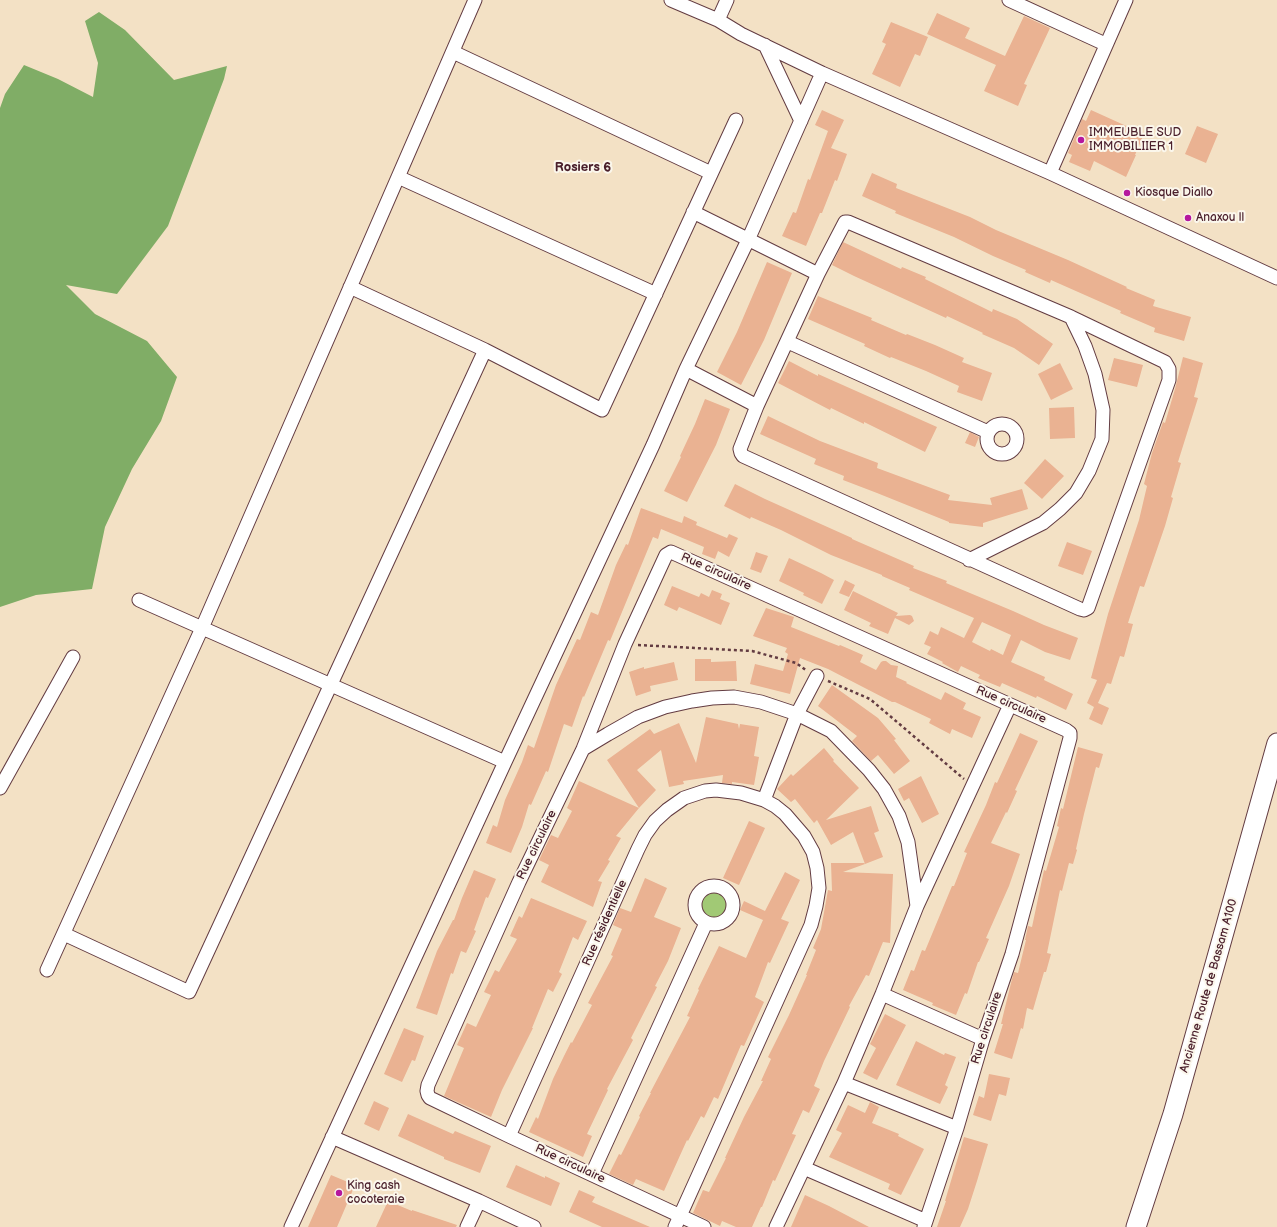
<!DOCTYPE html>
<html>
<head>
<meta charset="utf-8">
<style>
  body { margin:0 }
  canvas { display:block; background:#f3e1c5 }
</style>
</head>
<body>
<canvas width="1277" height="1227"></canvas>
<script>
const ctx = document.querySelector('canvas').getContext('2d');
ctx.lineJoin = 'round';
function fillPath(path, color) {
  ctx.fillStyle = color;
  ctx.fill(path, 'evenodd');
}
function poly(rows) {
  const path = new Path2D();
  for (const r of rows) {
    if (r.length === 3) {
      path.moveTo(r[0] + r[2], r[1]);
      path.arc(r[0], r[1], r[2], 0, 2 * Math.PI);
      continue;
    }
    path.moveTo(r[0], r[1]);
    for (let i = 2; i < r.length; i += 2) path.lineTo(r[i], r[i + 1]);
  }
  return path;
}
function trace(path, color, width, dash) {
  ctx.strokeStyle = color;
  ctx.lineWidth = width;
  ctx.lineCap = dash ? 'butt' : 'round';
  ctx.setLineDash(dash || []);
  ctx.stroke(path);
}
function label(font, color, halo, rows, align = 'center') {
  ctx.font = font + ' "Balsamiq Sans",sans-serif';
  ctx.lineWidth = 4;
  ctx.setLineDash([]);
  ctx.textBaseline = 'middle';
  ctx.strokeStyle = halo;
  ctx.fillStyle = color;
  for (const [text, x, y, turn = 0] of rows) {
    ctx.save();
    ctx.translate(x, y);
    ctx.rotate((+turn || 0) * Math.PI / 180);
    ctx.textAlign = isNaN(turn) ? turn : align;
    if (halo) ctx.strokeText(text, 0, 0);
    ctx.fillText(text, 0, 0);
    ctx.restore();
  }
}
const green = poly([
  [714,906,13]
]);
const forest = poly([
  [99,12,125,30,174,80,227,66,224,79,168,226,117,294,66,285,95,314,147,341,177,377,161,421,132,469,105,527,92,589,36,595,0,607,0,108,5,94,24,65,58,79,93,97,98,63,85,21]
]);
const building = poly([
  [937,13,970,28,965,38,1005,56,1024,16,1050,28,1024,84,1027,85,1018,106,984,91,996,65,927,34],
  [891,22,928,37,920,56,915,54,900,87,872,74,886,44,882,42],
  [822,110,844,120,831,148,847,154,837,181,835,180,822,213,820,213,806,246,782,236,793,212,796,213,808,179,810,180,828,131,815,125],
  [1091,110,1144,134,1135,155,1136,155,1126,177,1094,161,1090,171,1069,162,1072,155,1068,153,1082,119,1086,121],
  [1197,126,1218,134,1206,163,1185,154],
  [872,173,897,184,896,188,970,217,996,230,1068,260,1127,287,1126,288,1155,300,1153,306,1191,317,1184,341,1154,332,1155,328,1120,313,1121,311,1051,280,1050,283,1025,272,1026,270,993,256,954,237,895,213,896,211,862,196],
  [843,242,901,269,902,267,926,277,925,279,992,312,993,309,1017,319,1053,344,1039,365,1014,348,982,334,983,333,947,316,946,318,854,276,832,265],
  [767,262,792,273,764,340,741,385,717,372,737,332],
  [818,296,872,318,871,320,906,335,907,334,935,345,964,358,962,362,992,373,982,401,957,392,959,386,926,371,891,357,890,358,864,346,865,344,808,319],
  [1183,357,1203,363,1194,397,1198,398,1178,462,1181,463,1171,497,1173,498,1165,526,1144,587,1140,586,1128,623,1133,624,1124,657,1120,656,1111,684,1107,683,1098,703,1109,708,1102,725,1089,719,1094,707,1087,703,1097,680,1091,678,1108,614,1139,520,1147,486,1144,484,1152,453,1163,422,1165,423,1175,389],
  [1114,358,1143,365,1137,387,1108,380],
  [789,361,818,376,818,374,937,427,925,452,864,422,864,424,831,408,830,410,778,383],
  [1060,363,1073,389,1051,400,1038,374],
  [705,399,730,409,716,445,687,502,664,491,681,457,680,456,695,424],
  [1074,407,1075,438,1050,439,1049,408],
  [768,416,820,441,878,463,877,468,950,495,948,500,992,505,990,498,1022,489,1028,509,983,523,983,527,949,523,949,522,877,493,843,480,844,476,814,464,816,459,760,434],
  [970,432,979,437,975,447,965,443],
  [1045,459,1064,476,1042,499,1024,483],
  [735,484,765,499,852,538,852,539,914,566,913,568,947,581,946,583,1013,611,1044,625,1078,638,1070,660,1045,652,1021,640,1011,662,1045,677,1044,680,1073,694,1066,710,1037,696,1036,698,1002,683,1000,687,978,678,980,675,961,666,958,672,942,663,943,662,927,654,931,647,924,644,930,631,938,635,941,627,964,638,974,618,909,590,910,588,882,576,882,575,831,555,781,530,751,517,750,519,724,506],
  [982,622,1011,635,1003,655,991,649,990,651,972,642],
  [641,508,682,523,684,516,697,522,696,525,727,538,729,534,738,538,729,557,718,551,715,559,702,554,704,547,661,529,658,539,653,537,610,641,608,640,584,697,583,696,572,727,564,724,548,772,546,771,531,805,529,804,522,827,511,853,486,843,493,825,497,827,505,800,522,762,528,745,534,748,556,685,577,639,580,640,591,612,598,615,616,565,626,544,628,545],
  [1067,542,1092,551,1083,575,1058,566],
  [756,552,768,556,761,573,750,569],
  [789,558,821,573,834,580,822,604,803,595,804,593,779,581],
  [845,580,855,585,849,597,839,593],
  [672,586,699,597,701,593,709,597,712,590,722,594,720,599,730,603,721,625,679,607,677,611,664,605],
  [853,591,898,613,896,616,910,615,912,616,914,621,909,625,895,618,888,634,869,626,871,623,844,610],
  [766,608,794,617,791,627,839,646,840,645,863,655,860,662,876,670,881,662,883,661,886,661,891,665,898,666,896,677,907,682,906,683,941,700,945,692,966,703,963,709,981,717,972,738,952,729,950,734,929,723,931,719,895,702,892,702,828,669,800,658,790,694,750,684,755,664,783,671,788,654,785,652,787,648,753,636],
  [695,659,711,659,711,662,736,661,737,681,695,681],
  [674,662,678,680,650,686,651,691,636,696,629,672,644,667,644,669],
  [832,685,878,718,896,739,894,740,910,761,894,774,878,755,871,761,852,741,857,736,818,706],
  [706,717,738,724,739,729,740,724,759,727,754,756,759,757,754,785,732,782,732,784,722,783,723,775,683,781,684,784,669,787,661,750,637,770,656,790,639,808,607,760,650,729,654,734,679,723,696,763],
  [1020,733,1038,741,1015,790,1017,791,1007,813,1006,812,991,843,1020,854,1009,886,986,938,989,939,979,962,978,962,967,994,965,993,956,1015,932,1005,933,1003,903,990,911,970,914,971,922,950,925,951,952,886,954,886,967,853,964,852,986,805,995,782,997,783],
  [1078,747,1103,754,1099,768,1096,767,1084,814,1076,849,1077,850,1073,864,1069,863,1062,891,1060,890,1047,953,1051,954,1046,972,1044,972,1033,1010,1027,1008,1023,1029,1021,1028,1012,1059,994,1053,1003,1024,1001,1024,1011,983,1014,972,1018,973,1026,940,1025,940,1028,926,1032,927,1044,870,1046,871,1059,827,1057,826,1061,808,1063,809],
  [824,748,834,760,833,761,859,788,826,820,871,806,879,831,874,833,883,857,865,864,853,832,831,845,817,820,814,823,795,799,791,802,777,789,791,774,793,776],
  [921,776,939,814,922,823,909,798,904,801,898,789],
  [579,781,639,808,616,836,621,838,608,860,610,861,598,881,602,882,593,907,541,882,549,865,539,860,551,835,558,838,572,811,567,808],
  [749,821,765,828,739,885,723,878],
  [831,863,864,863,865,864,843,872,893,874,890,943,883,942,869,976,866,975,849,1006,850,1007,824,1061,814,1086,820,1089,809,1113,803,1110,792,1134,796,1135,775,1181,773,1180,762,1207,761,1207,752,1227,736,1227,722,1221,720,1226,693,1213,703,1190,709,1192,726,1158,725,1158,744,1117,763,1081,761,1081,771,1059,768,1057,789,1015,807,975,806,975,816,950,813,948,821,929,828,890,832,891],
  [474,870,496,879,488,898,486,897,474,930,476,931,466,953,461,951,453,974,451,973,437,1015,416,1008,437,951,453,920,454,920,462,898],
  [785,872,800,880,781,919,789,922,770,963,768,962,755,997,764,1002,744,1046,741,1045,718,1099,714,1097,704,1118,701,1116,688,1141,687,1140,664,1191,636,1179,633,1185,609,1174,619,1154,621,1155,640,1117,639,1116,651,1093,650,1093,690,1017,687,1016,699,990,698,989,719,946,746,958,763,920,740,910,744,901,765,911],
  [645,878,667,888,654,917,681,928,668,961,655,986,657,987,631,1038,633,1040,607,1089,608,1090,587,1134,592,1136,583,1157,529,1132,536,1117,538,1119,553,1079,564,1056,571,1042,572,1043,592,1005,588,1003,613,956,611,955,622,929,613,925,620,908,631,912],
  [531,898,587,921,578,940,573,937,559,972,562,974,553,992,548,989,532,1028,533,1028,502,1090,491,1117,444,1096,464,1048,457,1045,467,1023,476,1027,491,995,484,992,495,970,499,972,517,939,510,936,519,916,522,918],
  [885,1014,906,1025,877,1080,863,1073,876,1048,870,1044],
  [404,1028,424,1036,415,1061,412,1060,402,1082,384,1074],
  [916,1041,944,1055,945,1053,956,1057,945,1085,948,1087,940,1104,896,1085],
  [989,1074,1010,1078,1006,1096,999,1094,991,1121,973,1115,979,1096,984,1098],
  [374,1101,389,1108,379,1131,364,1124],
  [870,1102,879,1107,872,1123,899,1134,898,1136,924,1149,901,1195,888,1189,890,1184,829,1157,842,1133,836,1130,848,1105,865,1113],
  [408,1114,453,1134,455,1131,491,1146,480,1173,444,1159,444,1157,398,1136],
  [964,1137,988,1144,977,1181,968,1209,960,1227,937,1227,946,1201,945,1201],
  [516,1165,545,1178,545,1176,560,1183,551,1206,506,1187],
  [331,1175,355,1185,337,1227,308,1227],
  [579,1190,595,1197,592,1202,650,1227,602,1227,569,1212],
  [805,1195,829,1206,869,1227,791,1227],
  [388,1201,412,1211,412,1210,457,1225,456,1227,376,1227]
]);
const path = poly([
  [638,645,752,651,796,663,807,671],
  [828,681,870,699,964,779]
]);
const street = poly([
  [671,0,718,20,741,34,822,73,1050,173,1277,278],
  [1009,0,1105,44],
  [718,20,727,0],
  [765,45,801,121],
  [453,52,711,173],
  [1050,173,1126,0],
  [398,177,656,294],
  [693,212,818,274],
  [845,222,848,222,1071,317,1165,362,1169,369,1169,380,1088,608,1084,610,1080,609,743,456,741,453,740,449,757,406,818,274,845,222],
  [350,287,485,350,602,410,736,120],
  [788,342,988,432],
  [686,369,757,406],
  [1002,439,15],
  [969,560,1043,523,1060,509,1076,493,1089,471,1102,439,1103,410,1095,374,1085,346,1071,317],
  [139,600,505,762],
  [583,749,608,734,638,717,665,707,692,701,712,698,734,697,761,702,797,714,831,731,869,770,884,789,899,816,908,842,917,906],
  [0,788,73,657],
  [764,800,797,714,817,676],
  [714,905,19],
  [64,934,189,992,485,350],
  [47,970,202,628,475,0],
  [882,994,983,1039],
  [844,1083,957,1128],
  [509,1136,638,849,645,835,655,821,667,810,684,798,705,791,716,790,741,793,764,800,775,806,785,814,804,836,813,852,817,868,819,888,816,906,811,925,675,1227],
  [332,1137,479,1201,534,1227],
  [804,1168,926,1221],
  [592,1174,706,923],
  [291,1227,505,762,653,445,686,369,748,240,822,73],
  [467,1227,479,1201],
  [704,1227,509,1136,430,1098,428,1095,427,1091,428,1085,519,882,583,749,625,644,666,555,671,552,1066,730,1070,733,1070,738,1012,954,983,1039,957,1128,924,1227],
  [776,1227,844,1083,882,994,917,906,1010,705]
]);
const secondary = poly([
  [1136,1227,1173,1114,1277,743]
]);
const markers = [
  [1081,140,4,"#b5179e"],
  [1127,193,4,"#b5179e"],
  [1188,218,4,"#b5179e"],
  [339,1193,4,"#b5179e"]
];
const poiNames = [
  ["IMMEUBLE SUD",1089,133],
  ["IMMOBILIIER 1",1089,147],
  ["Kiosque Diallo",1135,193],
  ["Anaxou ll",1196,218],
  ["King cash",347,1186],
  ["cocoteraie",347,1200]
];
const streetNames = [
  ["Rue circulaire",716,572,24],
  ["Rue circulaire",1011,705,24],
  ["Rue circulaire",537,845,-64],
  ["Rue résidentielle",605,923,-66],
  ["Ancienne Route de Bassam A100",1209,986,-74],
  ["Rue circulaire",987,1028,-72],
  ["Rue circulaire",570,1164,25]
];
const neighbourhoodNames = [
  ["Rosiers 6",583,168]
];
fillPath(green, '#a1c975');
fillPath(forest, '#80ad66');
fillPath(building, '#eab292');
trace(street, '#633c42', 15);
trace(secondary, '#633c42', 21);
trace(path, '#633c42', 2.5, [3, 3]);
trace(street, '#fff', 13);
trace(secondary, '#fff', 19);
for (const [x, y, r, color] of markers) {
  const dot = new Path2D();
  dot.arc(x, y, r, 0, 2 * Math.PI);
  ctx.fillStyle = color;
  ctx.fill(dot);
  trace(dot, '#fbf7ec', 1.5);
}
label('12px', '#4a1f2b', '#fbf7ec', poiNames, 'left');
label('12px', '#4a1f2b', '#fbf7ec', streetNames);
label('bold 13px', '#4a1f2b', '#fbf7ec', neighbourhoodNames);
</script>
</body>
</html>
